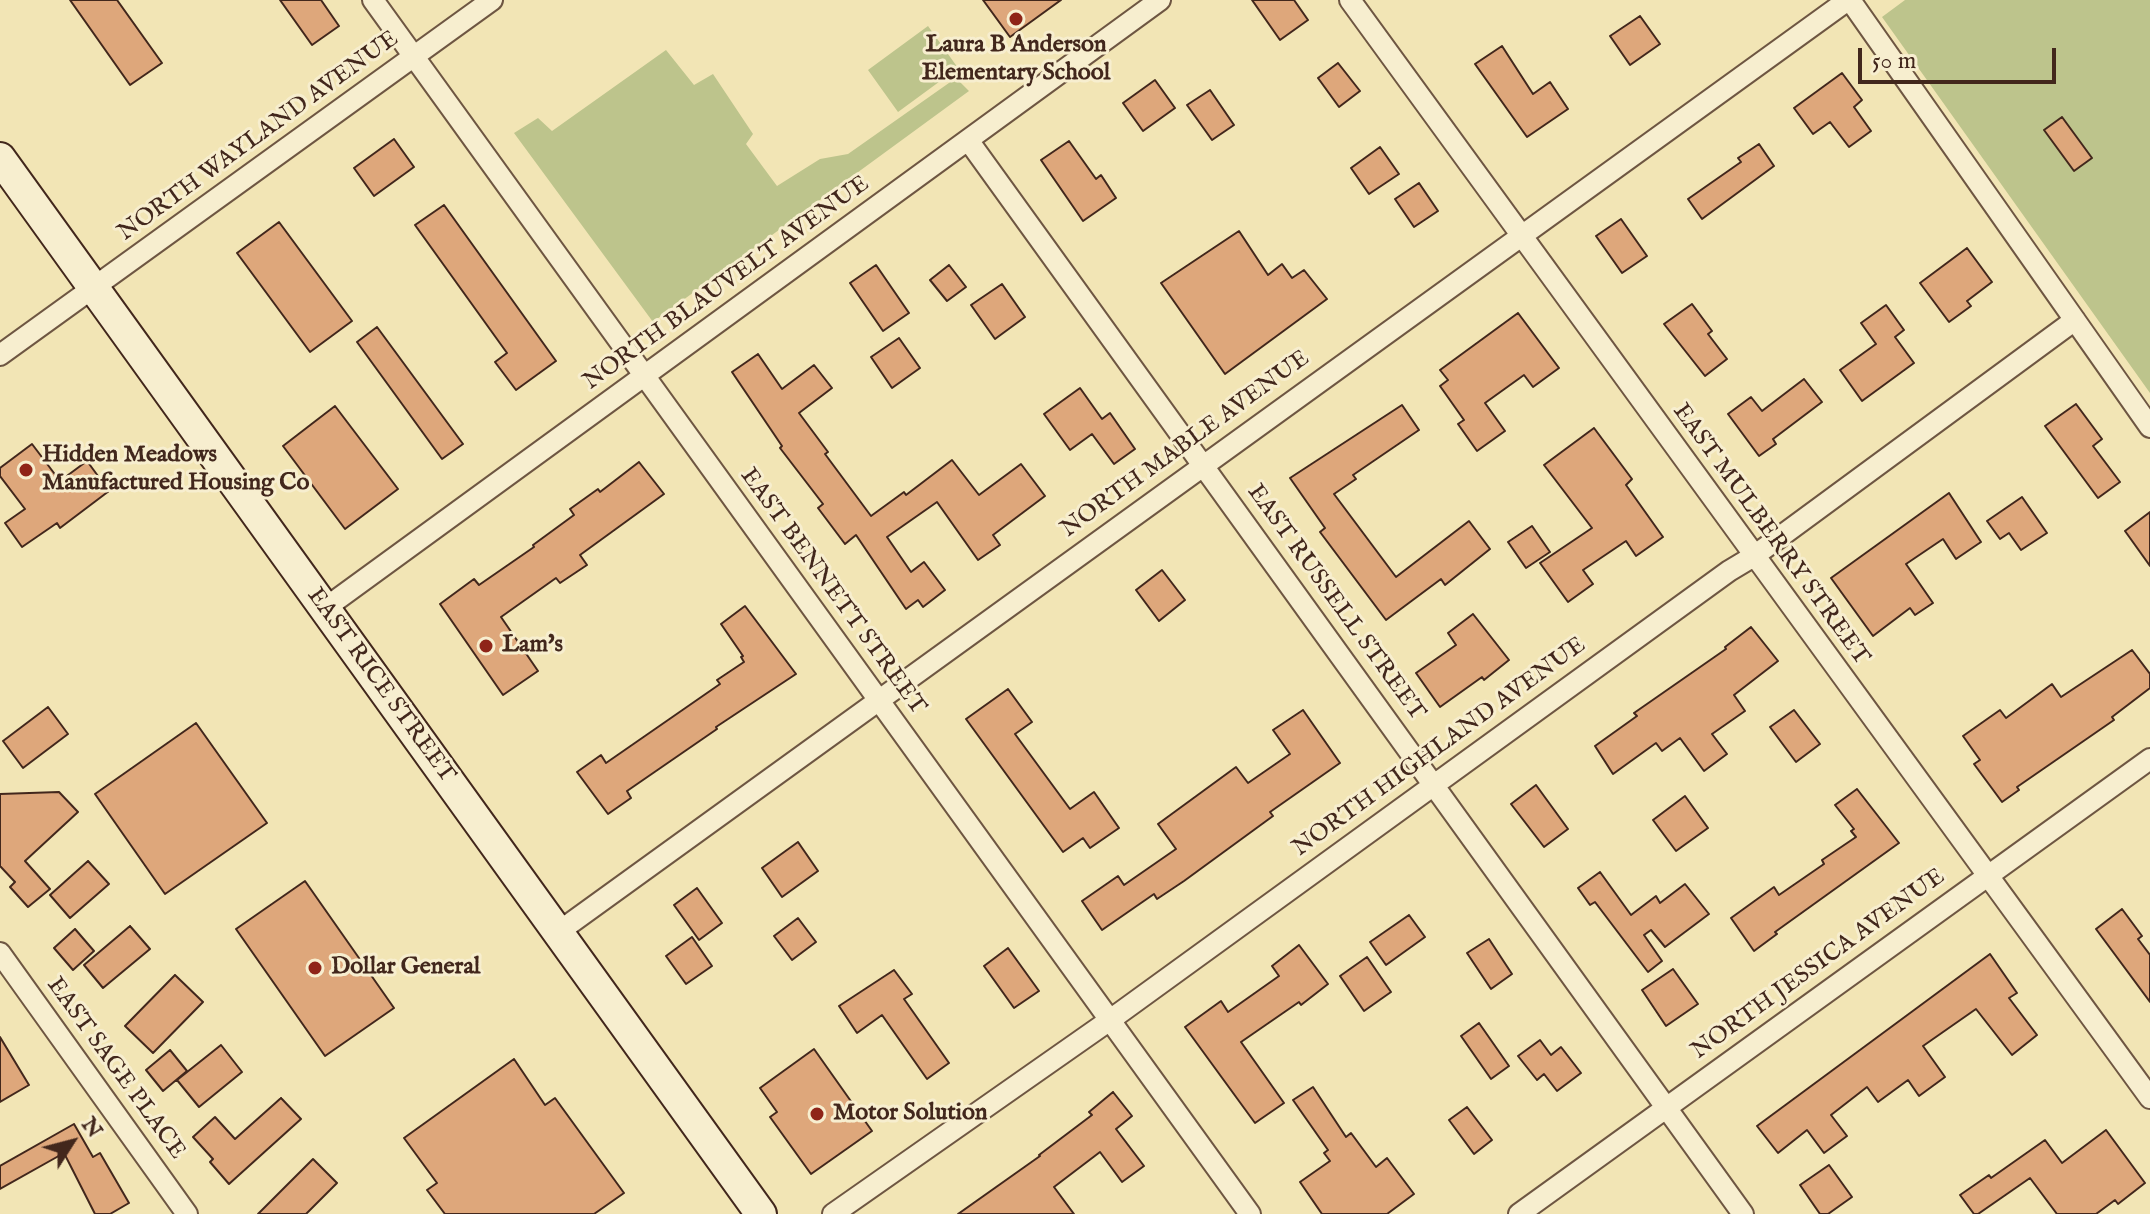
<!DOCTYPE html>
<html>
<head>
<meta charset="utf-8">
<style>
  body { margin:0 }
  #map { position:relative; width:2150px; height:1214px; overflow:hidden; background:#f2e5b5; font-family:"IM FELL English",serif }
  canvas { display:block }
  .north { position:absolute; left:32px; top:1102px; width:80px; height:80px; -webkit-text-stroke:6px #f7eecf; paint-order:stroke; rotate:54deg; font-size:22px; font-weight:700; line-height:32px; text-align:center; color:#42271c }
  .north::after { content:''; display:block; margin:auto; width:28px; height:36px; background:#42271c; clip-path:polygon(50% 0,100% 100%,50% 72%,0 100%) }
  .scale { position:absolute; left:1858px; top:48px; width:198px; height:36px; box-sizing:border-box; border:4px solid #42271c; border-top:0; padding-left:10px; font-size:24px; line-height:28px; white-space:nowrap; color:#42271c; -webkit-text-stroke:6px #f7eecf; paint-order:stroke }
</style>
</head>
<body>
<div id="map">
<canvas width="2150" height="1214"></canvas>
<div class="north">N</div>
<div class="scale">50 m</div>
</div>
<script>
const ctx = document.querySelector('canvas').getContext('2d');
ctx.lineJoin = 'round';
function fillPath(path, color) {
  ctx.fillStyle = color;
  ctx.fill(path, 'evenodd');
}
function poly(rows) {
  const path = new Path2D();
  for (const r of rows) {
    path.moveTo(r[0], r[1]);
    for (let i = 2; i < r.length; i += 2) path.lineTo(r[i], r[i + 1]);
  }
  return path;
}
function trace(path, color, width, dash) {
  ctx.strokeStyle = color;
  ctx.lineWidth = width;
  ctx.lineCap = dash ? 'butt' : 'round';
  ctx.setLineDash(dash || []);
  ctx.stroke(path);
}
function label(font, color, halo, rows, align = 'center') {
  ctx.font = font + ' "IM FELL English",serif';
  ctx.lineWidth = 6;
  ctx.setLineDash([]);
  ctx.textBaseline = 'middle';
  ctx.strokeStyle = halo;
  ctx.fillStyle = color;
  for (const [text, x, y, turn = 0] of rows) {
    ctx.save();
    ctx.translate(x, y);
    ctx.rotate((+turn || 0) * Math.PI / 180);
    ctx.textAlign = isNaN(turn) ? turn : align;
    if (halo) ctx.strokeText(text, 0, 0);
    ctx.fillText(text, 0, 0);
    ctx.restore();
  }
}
const green = poly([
  [1905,0,2150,0,2150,393,1882,17],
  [928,26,958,68,898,112,868,70],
  [666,50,694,85,713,74,753,134,746,144,777,186,820,159,848,154,956,78,969,91,653,322,514,133,538,118,552,131]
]);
const building = poly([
  [70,0,117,0,162,63,130,85,70,0],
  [280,0,321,0,339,26,312,45,280,0],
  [983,0,1061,0,1010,37,983,0],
  [1252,0,1294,0,1308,20,1280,40,1252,0],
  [1640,16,1660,44,1630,65,1610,36,1640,16],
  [1502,46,1533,94,1550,82,1568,109,1527,137,1475,64,1502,46],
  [1338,63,1360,91,1339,107,1318,78,1338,63],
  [1842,73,1862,100,1854,107,1871,131,1849,147,1830,122,1813,134,1794,108,1842,73],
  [1155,80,1175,108,1143,131,1123,103,1155,80],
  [1210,90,1234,125,1212,140,1187,105,1210,90],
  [2062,117,2092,158,2074,171,2044,130,2062,117],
  [394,139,414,167,374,196,354,168,394,139],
  [1069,141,1096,179,1101,175,1116,198,1083,221,1041,160,1069,141],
  [1759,144,1774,166,1702,219,1688,199,1741,162,1738,158,1759,144],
  [1380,147,1399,174,1369,194,1351,168,1380,147],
  [1419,183,1438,211,1414,227,1395,199,1419,183],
  [444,205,556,361,516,390,495,362,507,353,415,225,444,205],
  [1621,219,1647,256,1622,273,1596,236,1621,219],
  [279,222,352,321,310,352,237,253,279,222],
  [1239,231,1268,275,1282,264,1292,278,1304,270,1327,299,1225,374,1161,283,1239,231],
  [1967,248,1992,282,1967,301,1971,306,1949,322,1920,283,1967,248],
  [876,265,909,313,883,331,850,283,876,265],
  [949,265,966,287,947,301,930,280,949,265],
  [1002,284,1025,317,995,339,971,305,1002,284],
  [1692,304,1712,331,1708,334,1727,359,1705,376,1664,324,1692,304],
  [1886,305,1904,330,1895,337,1914,363,1862,401,1840,370,1876,344,1861,323,1886,305],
  [1518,313,1559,368,1533,387,1524,375,1485,403,1505,431,1477,451,1458,424,1464,420,1440,386,1448,380,1440,370,1518,313],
  [377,327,463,444,442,459,357,342,377,327],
  [899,338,920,368,892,388,871,357,899,338],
  [758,354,782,389,814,365,832,388,799,413,828,452,825,454,871,516,904,492,906,495,952,460,979,495,1021,464,1045,496,993,535,1000,545,978,560,937,502,887,537,911,572,924,562,945,590,923,607,918,600,906,609,856,535,845,544,818,508,823,504,780,448,782,446,732,372,758,354],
  [1804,379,1822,402,1773,439,1776,444,1759,456,1728,414,1751,397,1762,411,1804,379],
  [1080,388,1102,419,1110,413,1135,449,1114,464,1092,434,1070,450,1044,414,1080,388],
  [2076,404,2102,439,2093,446,2120,482,2098,498,2045,426,2076,404],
  [1402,405,1419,430,1353,475,1356,479,1334,494,1396,577,1469,521,1490,549,1445,585,1441,579,1386,620,1320,532,1325,528,1290,478,1402,405],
  [335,406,398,489,345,529,283,446,335,406],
  [1594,428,1632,479,1626,485,1663,537,1636,556,1626,541,1583,570,1593,584,1568,602,1540,563,1592,528,1544,465,1594,428],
  [32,444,60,481,87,461,109,491,60,528,57,523,22,547,5,523,25,509,0,476,0,468,32,444],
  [639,462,664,494,580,555,587,565,560,583,556,578,501,617,538,671,503,695,440,604,474,579,479,585,534,547,533,545,574,515,570,509,598,489,600,492,639,462],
  [1949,493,1981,542,1956,559,1943,539,1906,564,1933,603,1915,615,1910,608,1873,636,1831,578,1949,493],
  [2022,497,2047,533,2021,550,2009,533,2000,539,1987,521,2022,497],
  [2150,512,2150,566,2125,531,2150,512],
  [1532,526,1550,552,1526,568,1508,542,1532,526],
  [1162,570,1185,600,1159,621,1136,590,1162,570],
  [745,606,796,674,716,727,717,729,627,791,631,798,608,814,577,772,601,755,606,763,720,684,717,680,744,662,741,657,743,656,721,624,745,606],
  [1473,614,1509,660,1484,680,1482,677,1440,707,1416,673,1456,645,1448,633,1473,614],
  [1751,627,1778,661,1734,695,1745,711,1712,734,1727,754,1704,771,1680,738,1662,751,1656,743,1613,774,1595,746,1637,716,1634,713,1726,649,1725,647,1751,627],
  [2132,650,2150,674,2150,688,2112,717,2114,720,2017,787,2019,790,2002,802,1974,764,1980,760,1963,736,2000,710,2006,718,2052,684,2061,697,2132,650],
  [1008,689,1032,722,1015,734,1070,809,1094,792,1119,828,1090,848,1083,838,1063,852,966,719,1008,689],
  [48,707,68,734,23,768,3,741,48,707],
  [1303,710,1340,763,1270,812,1273,816,1184,881,1157,899,1154,894,1102,930,1082,901,1118,876,1124,885,1176,849,1158,824,1236,767,1248,783,1290,754,1273,730,1303,710],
  [1794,710,1820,744,1796,762,1770,727,1794,710],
  [196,723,267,823,165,894,95,794,196,723],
  [1536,785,1568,829,1544,847,1511,804,1536,785],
  [1857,789,1899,843,1775,932,1777,934,1754,951,1731,918,1774,887,1779,895,1824,864,1822,860,1856,837,1851,831,1854,829,1835,805,1857,789],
  [59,792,78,812,25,861,50,889,28,907,10,887,15,882,0,866,0,794,59,792],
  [1685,796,1708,828,1676,851,1653,820,1685,796],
  [798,842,818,871,782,897,762,868,798,842],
  [88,861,109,884,70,918,50,895,88,861],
  [1600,872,1631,915,1656,896,1660,903,1685,884,1709,914,1665,947,1651,930,1644,935,1662,961,1648,972,1595,902,1590,905,1578,888,1600,872],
  [305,881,394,1008,325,1056,236,929,305,881],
  [697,888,722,923,699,940,674,905,697,888],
  [2122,909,2142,936,2138,939,2150,955,2150,1002,2096,929,2122,909],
  [1409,915,1425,937,1386,965,1370,942,1409,915],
  [798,918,816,942,792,960,774,936,798,918],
  [130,926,150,949,103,988,84,965,130,926],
  [75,929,94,951,73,970,54,948,75,929],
  [692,937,712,966,686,984,666,956,692,937],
  [1489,939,1512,974,1491,989,1467,953,1489,939],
  [1299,945,1328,984,1301,1005,1299,1002,1241,1042,1284,1103,1255,1123,1185,1027,1221,1001,1228,1012,1279,976,1272,966,1299,945],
  [1008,948,1039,991,1014,1008,984,966,1008,948],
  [1990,954,2017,993,2009,998,2037,1035,2012,1055,1976,1009,1923,1046,1945,1077,1919,1096,1908,1080,1878,1102,1867,1087,1831,1115,1847,1136,1824,1153,1807,1130,1778,1153,1757,1126,1990,954],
  [1367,957,1391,992,1364,1011,1340,976,1367,957],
  [1673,969,1698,1004,1666,1026,1642,990,1673,969],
  [894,970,912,994,904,999,949,1063,927,1079,882,1015,857,1033,839,1006,894,970],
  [175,975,203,1002,153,1053,125,1026,175,975],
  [1479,1023,1509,1066,1491,1079,1461,1036,1479,1023],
  [0,1037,29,1085,0,1102,0,1037],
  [1540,1040,1551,1055,1561,1047,1581,1073,1557,1091,1544,1074,1537,1080,1518,1056,1540,1040],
  [221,1045,242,1072,199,1107,177,1080,221,1045],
  [814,1049,872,1131,811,1174,770,1117,777,1112,760,1088,814,1049],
  [170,1050,187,1071,163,1091,146,1070,170,1050],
  [514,1059,545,1105,555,1098,624,1193,594,1214,445,1214,427,1190,437,1183,404,1138,514,1059],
  [1313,1087,1346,1137,1351,1133,1376,1167,1387,1158,1414,1194,1387,1214,1322,1214,1300,1182,1330,1161,1324,1153,1328,1150,1293,1100,1313,1087],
  [1113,1092,1132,1116,1116,1129,1144,1166,1122,1182,1100,1152,1054,1187,1074,1214,958,1214,1040,1156,1039,1155,1092,1115,1089,1112,1113,1092],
  [281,1098,301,1119,229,1184,210,1162,213,1159,193,1137,215,1117,235,1139,281,1098],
  [1467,1107,1492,1140,1474,1154,1449,1120,1467,1107],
  [74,1124,93,1157,100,1153,129,1203,110,1214,95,1214,64,1153,0,1189,0,1166,74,1124],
  [2106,1130,2145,1183,2118,1204,2115,1200,2096,1214,2057,1214,2030,1178,1978,1214,1974,1214,1960,1195,1989,1175,1991,1178,2045,1140,2062,1163,2106,1130],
  [313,1159,337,1183,306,1214,258,1214,313,1159],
  [1829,1165,1852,1197,1828,1214,1820,1214,1800,1185,1829,1165]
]);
const street = poly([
  [373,0,1250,1214],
  [1350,0,2150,1098],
  [1850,0,2150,427],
  [968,140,1743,1214],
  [0,355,492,0],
  [324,609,1160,0],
  [557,933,1848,0],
  [0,953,187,1214],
  [833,1214,1110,1020,1729,571,1754,556,2075,320],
  [1519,1214,2150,759]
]);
const secondary = poly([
  [0,158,761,1214]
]);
const markers = [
  [1016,19,8,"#8f2418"],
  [26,470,8,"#8f2418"],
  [486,646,8,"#8f2418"],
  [315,968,8,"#8f2418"],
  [817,1114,8,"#8f2418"]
];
const poiNames = [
  ["Laura B Anderson",1016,46,"center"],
  ["Elementary School",1016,74,"center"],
  ["Hidden Meadows",42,456],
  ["Manufactured Housing Co",42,484],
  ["Lam's",502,646],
  ["Dollar General",331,968],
  ["Motor Solution",833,1114]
];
const streetNames = [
  ["NORTH WAYLAND AVENUE",259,137,-36],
  ["NORTH BLAUVELT AVENUE",727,284,-36],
  ["NORTH MABLE AVENUE",1186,445,-36],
  ["EAST MULBERRY STREET",1770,535,54],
  ["EAST BENNETT STREET",832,592,54],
  ["EAST RUSSELL STREET",1335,603,54],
  ["EAST RICE STREET",380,686,54],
  ["NORTH HIGHLAND AVENUE",1440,748,-36],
  ["NORTH JESSICA AVENUE",1819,965,-36],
  ["EAST SAGE PLACE",115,1069,54]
];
fillPath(green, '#bdc48c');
fillPath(building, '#dea77b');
trace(building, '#42271c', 2);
trace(street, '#6e5642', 24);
trace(secondary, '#42271c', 34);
trace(street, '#f7eecf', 20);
trace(secondary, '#f7eecf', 30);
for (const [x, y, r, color] of markers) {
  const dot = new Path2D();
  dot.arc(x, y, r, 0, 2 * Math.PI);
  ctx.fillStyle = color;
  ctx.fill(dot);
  trace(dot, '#f7eecf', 3);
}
label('bold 24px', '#42271c', '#f7eecf', poiNames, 'left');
label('24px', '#42271c', '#f7eecf', streetNames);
</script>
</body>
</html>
